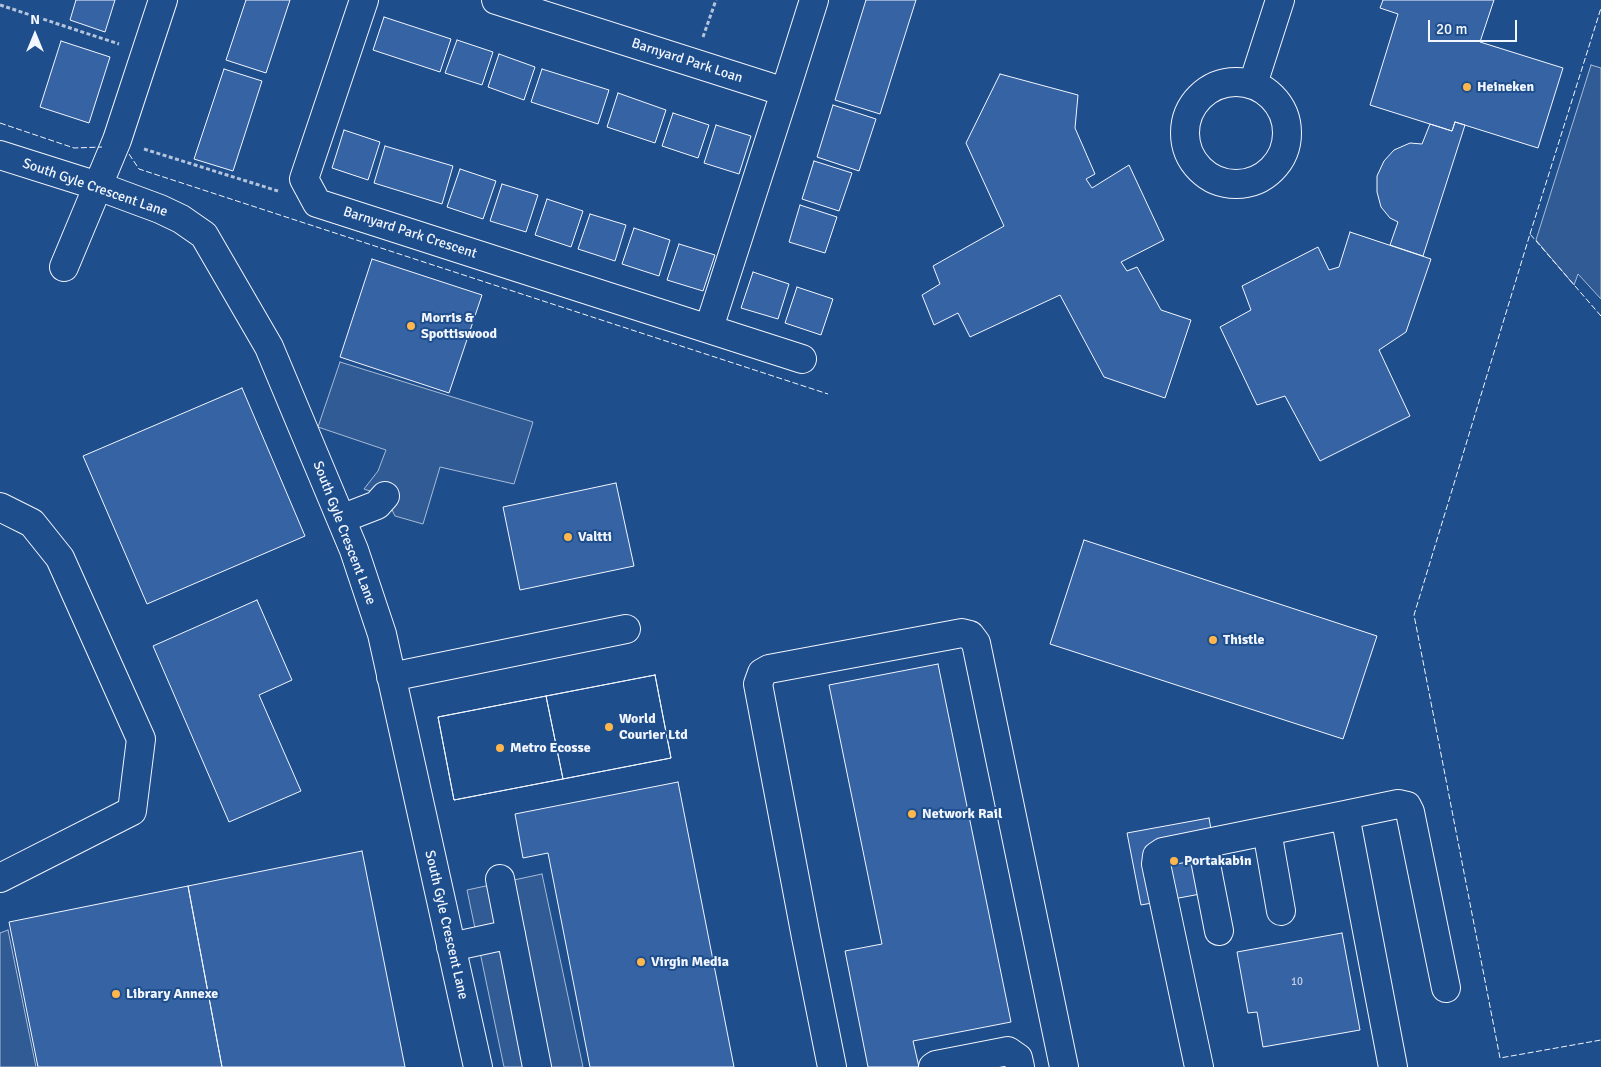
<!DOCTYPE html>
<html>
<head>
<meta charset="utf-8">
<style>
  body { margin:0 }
  #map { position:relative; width:1601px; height:1067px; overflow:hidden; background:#1f4e8c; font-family:Signika,sans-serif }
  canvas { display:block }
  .north { position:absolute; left:10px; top:10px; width:50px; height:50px; -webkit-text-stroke:4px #1f4e8c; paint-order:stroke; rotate:0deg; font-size:14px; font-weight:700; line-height:20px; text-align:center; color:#f2f6ff }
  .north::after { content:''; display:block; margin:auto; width:18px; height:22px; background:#f2f6ff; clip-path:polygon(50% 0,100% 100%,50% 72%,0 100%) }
  .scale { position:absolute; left:1428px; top:20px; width:89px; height:22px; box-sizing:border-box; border:2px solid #f2f6ff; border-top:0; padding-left:6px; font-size:15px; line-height:18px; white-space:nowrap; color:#f2f6ff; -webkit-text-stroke:4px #1f4e8c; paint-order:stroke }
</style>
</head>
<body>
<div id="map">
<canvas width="1601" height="1067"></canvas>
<div class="north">N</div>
<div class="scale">20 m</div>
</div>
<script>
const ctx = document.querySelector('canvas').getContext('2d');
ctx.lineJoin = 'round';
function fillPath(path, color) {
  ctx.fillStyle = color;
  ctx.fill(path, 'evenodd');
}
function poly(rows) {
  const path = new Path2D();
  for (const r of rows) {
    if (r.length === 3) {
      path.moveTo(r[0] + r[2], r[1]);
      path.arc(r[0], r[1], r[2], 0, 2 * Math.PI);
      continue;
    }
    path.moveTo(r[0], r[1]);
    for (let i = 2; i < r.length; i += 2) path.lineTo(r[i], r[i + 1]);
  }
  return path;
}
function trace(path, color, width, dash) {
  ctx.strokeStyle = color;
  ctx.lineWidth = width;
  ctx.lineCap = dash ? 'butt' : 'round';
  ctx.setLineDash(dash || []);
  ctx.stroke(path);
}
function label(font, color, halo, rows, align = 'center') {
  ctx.font = font + ' Signika,sans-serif';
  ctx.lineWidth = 4;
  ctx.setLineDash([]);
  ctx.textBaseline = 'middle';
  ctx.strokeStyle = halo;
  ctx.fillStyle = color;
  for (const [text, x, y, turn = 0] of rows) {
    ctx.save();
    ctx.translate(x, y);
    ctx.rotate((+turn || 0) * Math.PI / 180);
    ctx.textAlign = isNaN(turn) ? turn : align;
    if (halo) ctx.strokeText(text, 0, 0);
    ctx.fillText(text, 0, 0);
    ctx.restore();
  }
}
const parking = poly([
  [1591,65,1601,68,1601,299,1578,274,1574,285,1536,240,1591,65],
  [340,362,533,422,514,484,440,467,423,524,395,516,385,496,364,489,378,471,386,450,318,427,340,362],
  [542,874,583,1067,504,1067,467,890,542,874],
  [8,930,36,1067,0,1067,0,933,8,930]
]);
const building = poly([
  [76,0,115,0,105,32,70,20,76,0],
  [246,0,290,0,266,73,226,60,246,0],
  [866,0,916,0,880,114,835,100,866,0],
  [1383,0,1494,0,1480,42,1563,68,1538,148,1455,122,1452,131,1370,105,1398,14,1380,8,1383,0],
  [384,17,451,39,440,72,373,50,384,17],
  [457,40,493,52,482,85,445,73,457,40],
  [61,41,110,57,89,123,40,107,61,41],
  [499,54,535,67,524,100,488,87,499,54],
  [224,69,262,81,233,171,194,159,224,69],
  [542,69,609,90,598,124,531,102,542,69],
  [1000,74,1078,95,1075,128,1095,174,1086,179,1092,188,1129,165,1164,240,1121,262,1127,271,1137,267,1161,310,1191,320,1165,398,1104,377,1060,295,970,337,958,313,934,325,922,295,940,284,933,266,1004,226,966,143,1000,74],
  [618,93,666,110,655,143,607,127,618,93],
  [833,105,876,119,859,171,817,157,833,105],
  [673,113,709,125,698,158,662,146,673,113],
  [1455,122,1465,125,1423,256,1390,245,1398,222,1390,218,1381,207,1377,192,1377,176,1384,161,1394,150,1410,143,1422,144,1430,124,1452,131,1455,122],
  [716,125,751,136,739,174,704,163,716,125],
  [344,130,380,142,368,180,332,168,344,130],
  [385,146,453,166,442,204,374,183,385,146],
  [814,161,852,173,839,211,802,199,814,161],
  [460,169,496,181,483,219,447,207,460,169],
  [502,184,538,195,526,232,490,221,502,184],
  [547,199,583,211,571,247,535,235,547,199],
  [800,205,837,217,825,253,789,242,800,205],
  [590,214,626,225,615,261,578,249,590,214],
  [634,228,670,240,659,276,622,264,634,228],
  [1350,232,1431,259,1406,332,1379,350,1410,416,1320,461,1285,396,1257,405,1220,327,1251,310,1242,286,1318,247,1329,270,1339,267,1350,232],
  [679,244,715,255,703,291,667,280,679,244],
  [372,259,482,295,449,393,340,357,372,259],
  [753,272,789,284,778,319,741,308,753,272],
  [797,287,833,299,821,335,785,323,797,287],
  [242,388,305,536,147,604,83,456,242,388],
  [616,483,634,566,520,590,503,507,616,483],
  [1084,540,1377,636,1343,739,1050,644,1084,540],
  [257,600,292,680,259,695,301,791,229,822,153,646,257,600],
  [938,664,1011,1022,913,1041,919,1067,868,1067,845,951,882,944,829,685,938,664],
  [655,675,671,758,454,800,438,717,655,675],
  [655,675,671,758,563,779,546,696,655,675],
  [546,696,563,779,454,800,438,717,546,696],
  [678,782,734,1067,590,1067,548,853,523,858,515,814,678,782],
  [1209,818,1222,890,1141,905,1127,833,1209,818],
  [362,851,405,1067,222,1067,188,886,362,851],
  [188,886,222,1067,38,1067,9,922,188,886],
  [1342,933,1360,1030,1263,1047,1257,1012,1248,1013,1237,952,1342,933]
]);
const path = poly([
  [0,5,119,44],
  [703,37,716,0],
  [144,149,278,191]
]);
const minor = poly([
  [364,0,304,179,317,203,802,359],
  [496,0,785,92,814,0],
  [1236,133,51],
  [1253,84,1280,0],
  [0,155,98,186,160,209,181,219,204,235,269,347,354,550,382,634,478,1067],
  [64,267,117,140,163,0],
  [709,328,785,92],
  [0,507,32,523,60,558,141,739,132,811,0,878],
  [341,519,377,505,385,496],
  [391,677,626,629],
  [1345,815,1398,804,1407,806,1410,812,1446,988],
  [1267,831,1281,911],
  [1202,844,1219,931],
  [500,879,537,1067],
  [451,947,511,934],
  [832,1067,806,937,758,684,762,673,769,669,962,633,970,635,976,643,1064,1067],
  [933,1067,936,1065,1008,1051,1018,1058,1020,1067],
  [1199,1067,1156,864,1157,856,1163,852,1345,815,1393,1067]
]);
const fence = poly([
  [0,123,74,148,102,147],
  [129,154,139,169,828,394],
  [1530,234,1601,8],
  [1601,316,1530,234,1414,615,1500,1058,1601,1040]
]);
const markers = [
  [1467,87,5,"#ffb74d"],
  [411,326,5,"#ffb74d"],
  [568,537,5,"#ffb74d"],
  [1213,640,5,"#ffb74d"],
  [609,727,5,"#ffb74d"],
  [500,748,5,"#ffb74d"],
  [912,814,5,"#ffb74d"],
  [1174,861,5,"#ffb74d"],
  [641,962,5,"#ffb74d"],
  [116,994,5,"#ffb74d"]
];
const numberNames = [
  ["10",1297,982]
];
const streetNames = [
  ["Barnyard Park Loan",687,61,18],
  ["South Gyle Crescent Lane",95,188,19],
  ["Barnyard Park Crescent",410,233,18],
  ["South Gyle Crescent Lane",344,533,69],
  ["South Gyle Crescent Lane",446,925,77]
];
const poiNames = [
  ["Heineken",1477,87],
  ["Morris &",421,318],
  ["Spottiswood",421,334],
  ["Valtti",578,537],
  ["Thistle",1223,640],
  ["World",619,719],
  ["Courier Ltd",619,735],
  ["Metro Ecosse",510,748],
  ["Network Rail",922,814],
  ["Portakabin",1184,861],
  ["Virgin Media",651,962],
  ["Library Annexe",126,994]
];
fillPath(parking, '#305b95');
trace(parking, '#a8bbd7', 1);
fillPath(building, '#3563a3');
trace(building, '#f2f6ff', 1);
trace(minor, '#f2f6ff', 30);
trace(path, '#b3c4dc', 3, [4, 2.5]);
trace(minor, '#1f4e8c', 28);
trace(fence, '#f2f6ff', 1, [6, 2.5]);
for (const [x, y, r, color] of markers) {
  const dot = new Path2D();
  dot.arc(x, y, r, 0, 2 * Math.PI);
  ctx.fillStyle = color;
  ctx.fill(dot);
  trace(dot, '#1f4e8c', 2);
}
label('11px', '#c3d1e8', null, numberNames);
label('14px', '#f2f6ff', '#1f4e8c', streetNames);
label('bold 14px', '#f2f6ff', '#1f4e8c', poiNames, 'left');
</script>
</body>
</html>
